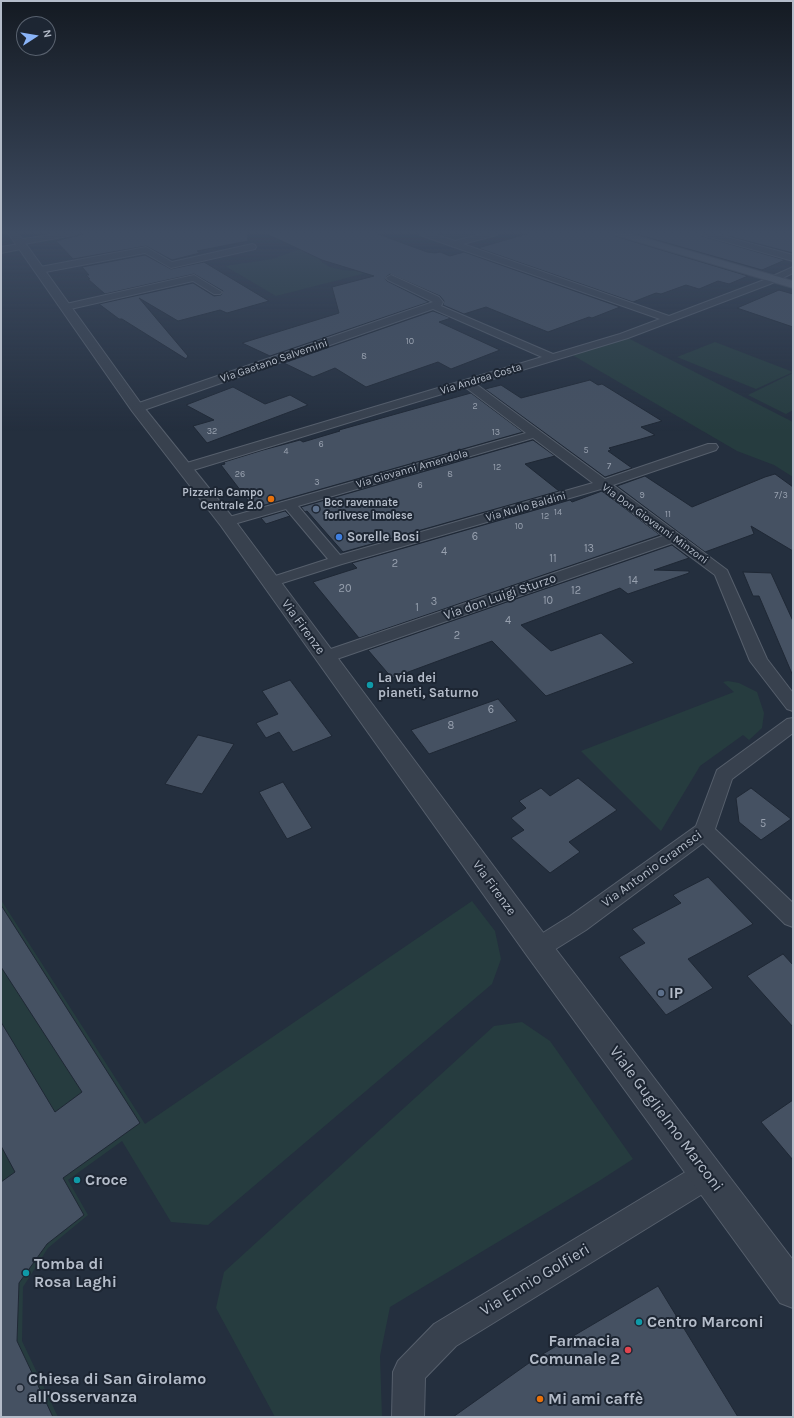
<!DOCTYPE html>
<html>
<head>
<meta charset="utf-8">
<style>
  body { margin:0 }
  #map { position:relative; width:794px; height:1418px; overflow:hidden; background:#242f3e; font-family:Karla,sans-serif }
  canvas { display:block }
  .frame { position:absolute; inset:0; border:2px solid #b4bcc9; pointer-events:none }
  .north { position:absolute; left:16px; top:16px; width:40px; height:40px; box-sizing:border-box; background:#1d2633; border:1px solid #59626f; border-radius:50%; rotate:78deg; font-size:11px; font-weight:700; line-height:16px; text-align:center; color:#b4bcc9 }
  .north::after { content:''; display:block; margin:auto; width:14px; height:18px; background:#8ab4f8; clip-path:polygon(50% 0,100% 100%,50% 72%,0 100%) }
</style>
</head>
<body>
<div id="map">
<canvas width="794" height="1418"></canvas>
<div class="frame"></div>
<div class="north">N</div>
</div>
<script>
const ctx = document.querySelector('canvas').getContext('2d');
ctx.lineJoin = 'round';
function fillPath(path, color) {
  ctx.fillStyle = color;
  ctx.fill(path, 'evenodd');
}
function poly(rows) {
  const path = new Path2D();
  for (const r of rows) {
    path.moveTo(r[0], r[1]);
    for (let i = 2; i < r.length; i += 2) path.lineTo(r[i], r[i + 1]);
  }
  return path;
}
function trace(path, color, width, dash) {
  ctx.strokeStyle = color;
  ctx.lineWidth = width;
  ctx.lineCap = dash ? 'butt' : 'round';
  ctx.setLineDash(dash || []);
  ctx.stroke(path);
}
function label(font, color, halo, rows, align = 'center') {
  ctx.font = font + ' Karla,sans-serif';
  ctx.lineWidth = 4;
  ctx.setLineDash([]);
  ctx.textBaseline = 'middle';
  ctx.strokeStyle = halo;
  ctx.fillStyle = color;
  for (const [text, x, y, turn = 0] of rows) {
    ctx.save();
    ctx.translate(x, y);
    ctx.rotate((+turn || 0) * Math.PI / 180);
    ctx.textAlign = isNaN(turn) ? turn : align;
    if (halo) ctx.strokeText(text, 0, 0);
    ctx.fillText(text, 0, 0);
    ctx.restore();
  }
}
const green = poly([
  [448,233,483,233,454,241,439,235],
  [300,249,319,258,323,263,330,267,342,270,370,272,276,296,225,266,272,259],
  [624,336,793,422,793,477,774,465,737,451,569,353],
  [715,342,793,372,756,389,677,357],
  [793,373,793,410,786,414,748,395],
  [728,681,739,683,757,692,764,713,762,728,749,740,743,735,700,766,661,831,581,751,734,692,723,682],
  [1,900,145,1124,472,901,495,931,501,959,492,984,208,1225,171,1222,122,1141,68,1180,88,1215,48,1248,23,1287,22,1341,58,1417,1,1417],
  [522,1022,550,1041,633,1159,599,1181,390,1307,380,1356,382,1417,275,1417,216,1308,224,1272,494,1026]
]);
const building = poly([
  [88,233,247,233,248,241,197,251,200,253,172,260,146,246,73,259,56,241,88,233],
  [265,233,375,233,427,252,435,253,440,252,450,256,464,252,620,307,592,318,589,317,548,332,486,307,464,314,443,305,444,301,440,296,390,274,385,278,387,281,429,302,270,356,242,343,339,313,332,287,374,276,322,260,265,233],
  [530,233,613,233,615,236,748,276,729,284,718,281,699,289,686,285,661,294,656,293,633,302,478,248,530,233],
  [632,233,700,233,702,236,785,260,762,270,632,233],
  [716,233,793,233,793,253,716,233],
  [145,255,171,269,204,262,269,301,227,313,220,310,178,321,139,298,188,356,186,359,122,319,119,319,99,304,193,283,214,296,221,295,223,291,194,274,105,294,88,279,90,279,86,275,89,275,82,267,145,255],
  [779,290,793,294,793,327,737,308,779,290],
  [433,311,451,318,439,322,500,350,451,369,438,362,366,387,335,368,313,377,284,363,433,311],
  [590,380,598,385,602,384,662,421,641,427,655,435,609,448,611,450,608,451,632,468,605,477,485,389,501,385,521,398,590,380],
  [233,387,265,404,290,395,308,405,207,443,193,426,214,420,186,405,233,387],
  [471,393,523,432,254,508,221,465,225,464,224,462,263,450,300,440,303,442,340,431,339,430,471,393],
  [533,440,555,456,525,464,559,491,343,552,307,511,305,512,301,507,533,440],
  [775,474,793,487,793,551,751,526,754,534,705,552,617,486,645,476,692,507,765,477,775,474],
  [602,491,660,535,359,638,313,582,357,568,352,563,570,500,572,502,602,491],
  [285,511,290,516,266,524,261,518,285,511],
  [672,545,689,558,654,570,689,571,689,573,628,594,620,588,521,625,551,651,601,633,634,663,546,696,492,641,392,678,368,650,672,545],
  [743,572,771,573,793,621,793,676,759,596,753,596,743,572],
  [290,680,332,736,293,752,279,732,266,738,256,723,278,714,262,691,290,680],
  [498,699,517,721,429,754,411,730,498,699],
  [198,735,234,744,202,794,165,784,198,735],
  [578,778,617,810,569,842,580,852,550,873,511,838,524,830,511,818,526,808,519,801,541,788,550,796,578,778],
  [283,782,312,828,287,839,259,792,283,782],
  [751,788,791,819,761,840,739,822,736,798,751,788],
  [708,877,753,924,688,959,713,988,666,1015,619,957,645,943,632,929,681,903,673,895,708,877],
  [1,905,140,1123,63,1178,84,1215,47,1244,19,1283,17,1341,53,1417,1,1417,1,1182,15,1172,1,1146,1,1022,55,1112,82,1092,1,967,1,905],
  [783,954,793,965,793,1027,747,976,783,954],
  [793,1100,793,1160,761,1122,793,1100],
  [658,1286,738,1417,453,1417,536,1358,658,1286]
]);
const minor = poly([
  [62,233,78,233,74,235,24,244,27,246,26,248,1,253,1,247,19,244,16,242,17,240,62,233],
  [419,233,430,233,455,241,486,233,498,233,497,235,463,244,669,316,764,280,793,267,793,273,770,284,628,338,476,384,605,479,708,444,716,444,718,447,716,450,613,485,727,570,767,659,793,693,793,711,787,709,750,661,715,575,672,543,331,661,325,663,319,661,317,657,319,653,663,536,601,489,342,564,276,585,271,587,266,585,263,582,266,579,328,559,286,509,227,526,222,525,220,522,222,519,526,433,465,387,190,471,180,471,178,468,180,465,542,357,433,309,141,411,133,411,131,408,133,405,433,302,388,280,386,278,391,275,439,297,443,302,441,306,553,354,620,334,660,319,420,235,419,233],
  [533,438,593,483,340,555,298,506,533,438],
  [701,233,712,233,793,255,793,261,702,235,701,233],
  [252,244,255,245,256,247,255,249,171,268,145,253,40,273,36,270,40,267,146,247,172,262,252,244],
  [194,275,222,292,220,294,214,294,193,281,66,310,61,307,66,304,194,275],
  [793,718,793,733,732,779,715,829,793,903,793,927,785,924,703,843,586,930,546,955,538,958,530,955,527,948,530,941,570,916,696,826,717,770,787,719,793,718],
  [707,1161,717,1165,721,1175,717,1185,456,1346,425,1378,424,1417,392,1417,393,1372,398,1361,434,1324,697,1165,707,1161]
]);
const tertiary = poly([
  [8,233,18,233,142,405,233,518,548,939,793,1260,793,1308,780,1303,528,957,221,526,132,411,8,233]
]);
const primary = poly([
  [614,233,628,233,793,281,793,288,615,235,614,233]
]);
const markers = [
  [271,499,4,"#e8710a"],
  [316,509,4,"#5c6f8a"],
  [339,537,4,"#3f7fe0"],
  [370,685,4,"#0f9aa8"],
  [661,993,4,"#5c6f8a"],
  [77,1180,4,"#0f9aa8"],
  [26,1273,4,"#0f9aa8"],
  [639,1322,4,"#0f9aa8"],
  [628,1350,4,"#e0444e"],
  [20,1388,4,"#6b7280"],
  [540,1399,4,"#e8710a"]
];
const farNumbernames = [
  ["10",410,341],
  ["8",364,356],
  ["2",475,406],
  ["32",212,431],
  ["13",496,432],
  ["6",321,444],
  ["5",586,450],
  ["4",286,451],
  ["7",609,466],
  ["12",497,467],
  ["26",240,474],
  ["8",450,474],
  ["3",317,482],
  ["6",420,485],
  ["9",642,495],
  ["7/3",781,495],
  ["14",558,512],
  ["11",668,514],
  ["12",545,516],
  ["10",519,526]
];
const farStreetnames = [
  ["Via Gaetano Salvemini",274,361,-19],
  ["Via Andrea Costa",481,379,-17],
  ["Via Giovanni Amendola",412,469,-16],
  ["Via Nullo Baldini",526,507,-16],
  ["Via Don Giovanni Minzoni",655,524,36]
];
const farPoinames = [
  ["Pizzeria Campo",263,493],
  ["Centrale 2.0",263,506],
  ["Bcc ravennate",324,503,"left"],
  ["forlivese imolese",324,516,"left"]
];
const numberNames = [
  ["6",475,537],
  ["13",589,549],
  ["4",444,552],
  ["11",553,559],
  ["2",395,564],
  ["14",633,581],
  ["20",345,589],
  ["12",576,591],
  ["10",548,601],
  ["3",434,602],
  ["1",417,608],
  ["4",508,621],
  ["2",457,636],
  ["6",491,710],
  ["8",451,726],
  ["5",763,824]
];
const poiNames = [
  ["Sorelle Bosi",347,537],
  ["La via dei",378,678],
  ["pianeti, Saturno",378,693]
];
const streetNames = [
  ["Via don Luigi Sturzo",500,597,-19],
  ["Via Firenze",303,627,54],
  ["Via Antonio Gramsci",652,869,-36],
  ["Via Firenze",494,888,54]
];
const nearPoinames = [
  ["IP",669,993],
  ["Croce",85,1180],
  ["Tomba di",34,1264],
  ["Rosa Laghi",34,1282],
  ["Centro Marconi",647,1322],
  ["Farmacia",620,1341,"right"],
  ["Comunale 2",620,1359,"right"],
  ["Chiesa di San Girolamo",28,1379],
  ["all'Osservanza",28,1397],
  ["Mi ami caffè",548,1399]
];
const nearStreetnames = [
  ["Viale Guglielmo Marconi",666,1119,53],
  ["Via Ennio Golfieri",535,1280,-31]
];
fillPath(green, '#263c3f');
fillPath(building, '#455162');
trace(building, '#1f2835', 1);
trace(minor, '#565f6c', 2);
trace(tertiary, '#565f6c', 2);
trace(primary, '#414a57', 2);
fillPath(minor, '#38414e');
fillPath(tertiary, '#38414e');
fillPath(primary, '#56606e');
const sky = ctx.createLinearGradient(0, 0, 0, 431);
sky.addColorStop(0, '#141a22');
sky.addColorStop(0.54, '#3f4d63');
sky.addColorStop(1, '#3f4d6300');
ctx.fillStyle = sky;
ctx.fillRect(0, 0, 794, 431);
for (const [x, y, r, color] of markers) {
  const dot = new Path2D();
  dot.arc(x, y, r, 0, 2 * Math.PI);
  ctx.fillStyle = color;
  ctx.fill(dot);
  trace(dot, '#1d2633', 1.5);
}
label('9px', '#98a1af', null, farNumbernames);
label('11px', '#b4bcc9', '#1d2633', farStreetnames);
label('bold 11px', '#b4bcc9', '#1d2633', farPoinames, 'right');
label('11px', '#98a1af', null, numberNames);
label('bold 13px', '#b4bcc9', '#1d2633', poiNames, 'left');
label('13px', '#b4bcc9', '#1d2633', streetNames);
label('bold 16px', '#b4bcc9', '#1d2633', nearPoinames, 'left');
label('16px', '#b4bcc9', '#1d2633', nearStreetnames);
</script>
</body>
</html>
